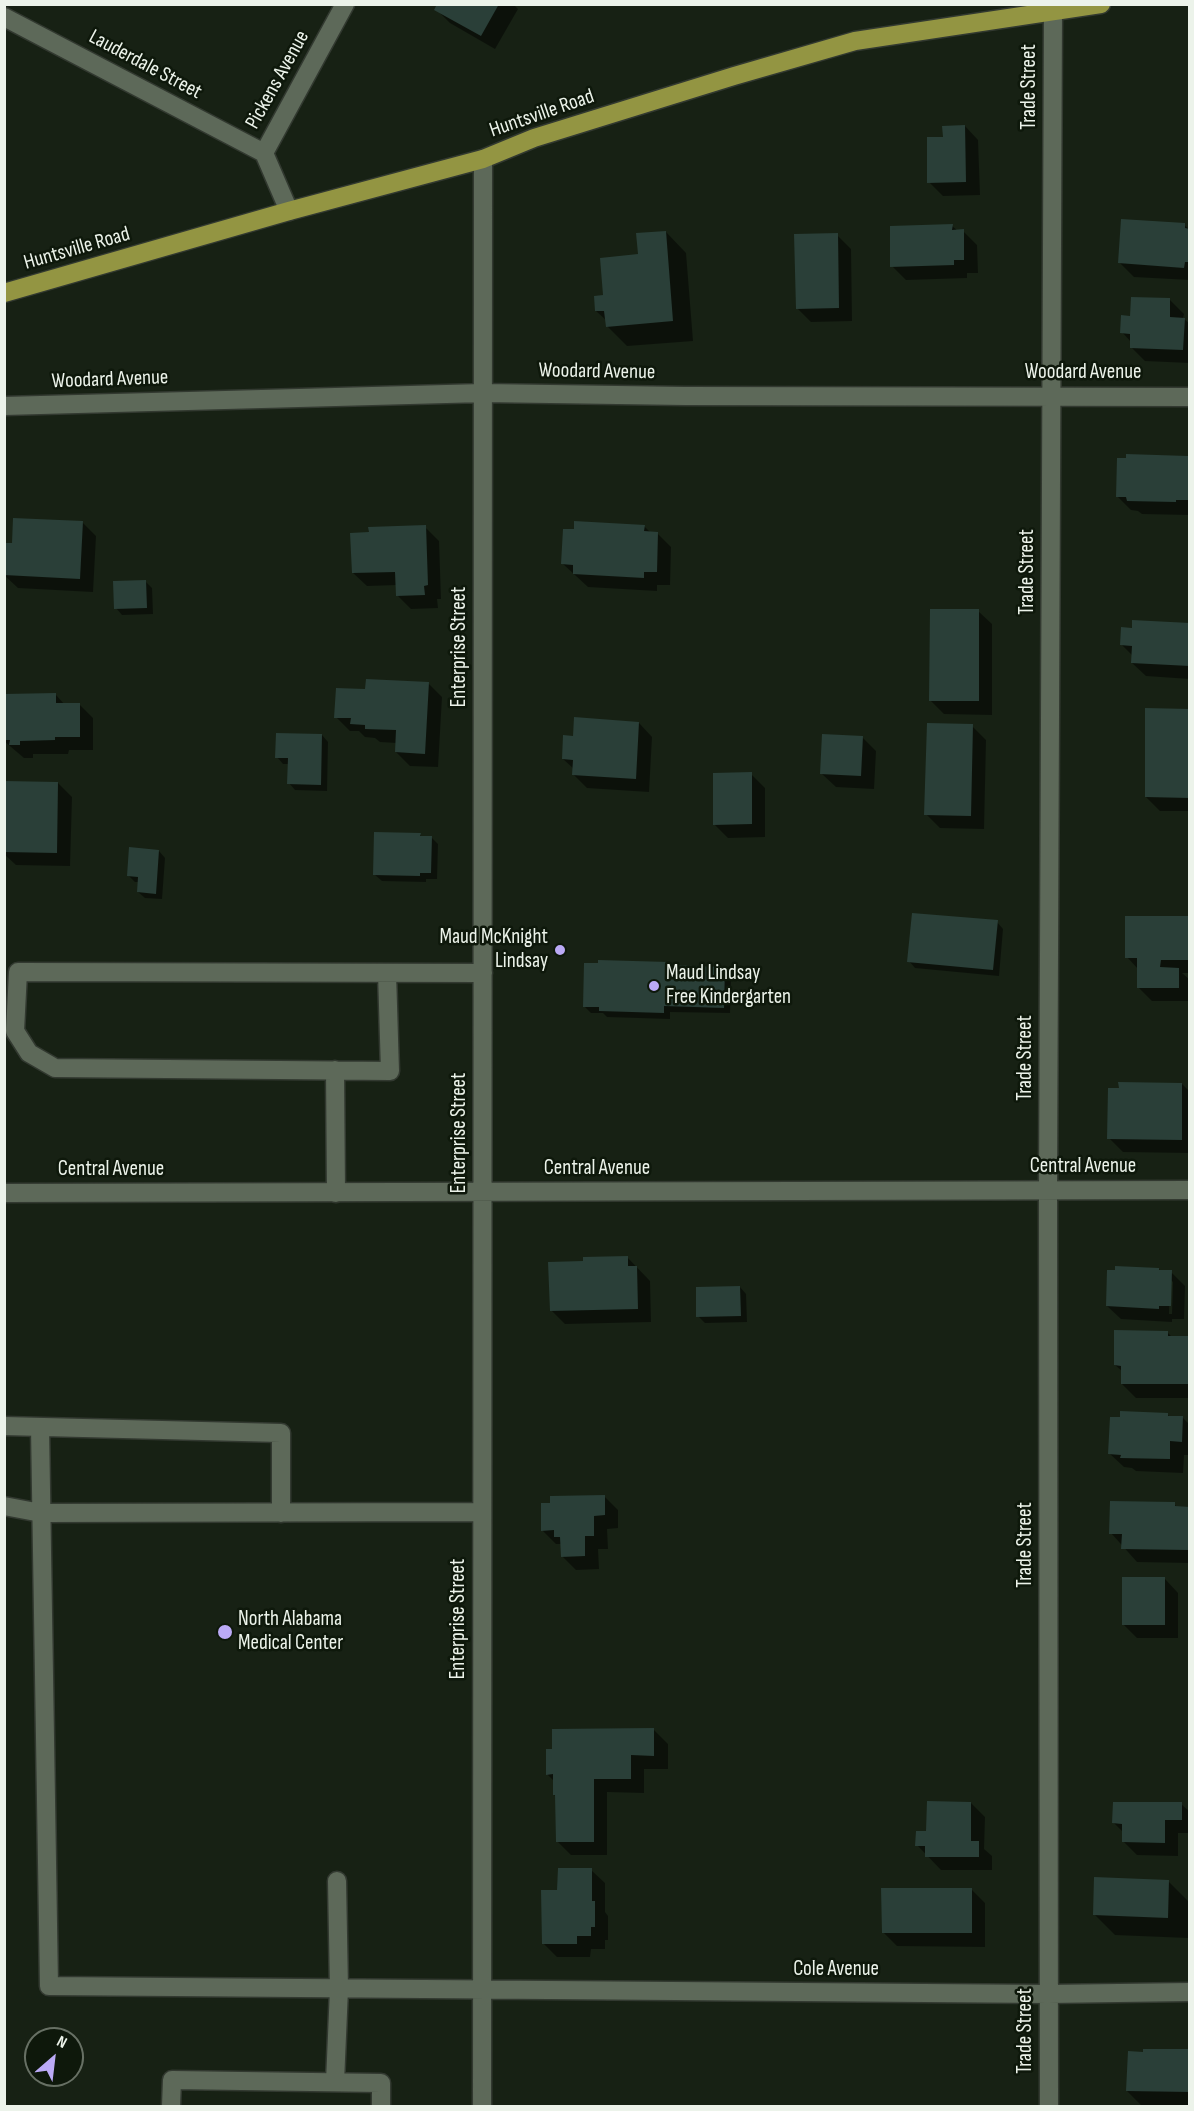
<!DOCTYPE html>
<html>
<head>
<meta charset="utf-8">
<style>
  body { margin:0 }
  #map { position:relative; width:1194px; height:2111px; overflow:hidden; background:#172114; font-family:"Sofia Sans Condensed",sans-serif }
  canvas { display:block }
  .frame { position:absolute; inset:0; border:6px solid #ecf3ea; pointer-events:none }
  .north { position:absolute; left:24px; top:2027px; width:60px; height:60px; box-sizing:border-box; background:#0e180b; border:2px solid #677064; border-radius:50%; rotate:28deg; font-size:16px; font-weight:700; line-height:24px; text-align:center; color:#ecf3ea }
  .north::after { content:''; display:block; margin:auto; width:21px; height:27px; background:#bbaaf6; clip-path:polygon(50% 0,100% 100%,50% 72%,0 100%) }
</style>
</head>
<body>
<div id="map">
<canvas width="1194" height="2111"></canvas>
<div class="frame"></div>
<div class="north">N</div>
</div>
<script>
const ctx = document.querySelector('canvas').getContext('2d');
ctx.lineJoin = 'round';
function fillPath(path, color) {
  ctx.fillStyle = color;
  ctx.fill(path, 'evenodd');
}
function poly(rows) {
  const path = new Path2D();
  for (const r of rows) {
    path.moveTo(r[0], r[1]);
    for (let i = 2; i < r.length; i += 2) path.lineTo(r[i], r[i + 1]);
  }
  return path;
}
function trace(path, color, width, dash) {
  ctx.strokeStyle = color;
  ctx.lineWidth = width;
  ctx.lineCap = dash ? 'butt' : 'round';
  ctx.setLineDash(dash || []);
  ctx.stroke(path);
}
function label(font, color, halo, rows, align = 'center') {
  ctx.font = font + ' "Sofia Sans Condensed",sans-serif';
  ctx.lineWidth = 5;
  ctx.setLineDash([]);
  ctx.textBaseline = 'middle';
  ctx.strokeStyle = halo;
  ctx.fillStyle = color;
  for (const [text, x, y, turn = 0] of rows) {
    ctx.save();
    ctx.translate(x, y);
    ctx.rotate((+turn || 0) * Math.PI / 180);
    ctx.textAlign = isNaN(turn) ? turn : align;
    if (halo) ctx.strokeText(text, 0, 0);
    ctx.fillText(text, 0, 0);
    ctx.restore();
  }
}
const shadow = poly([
  [439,4,513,4,518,9,495,49,450,23,436,9],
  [965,126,978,140,980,195,943,196,929,182,944,138],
  [1184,225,1190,230,1190,280,1134,277,1120,263],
  [952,226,958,231,963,231,977,245,978,273,967,273,967,278,906,280,892,266],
  [666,232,686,253,693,341,627,346,607,326,607,321,596,311,605,296,640,256],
  [837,235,851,249,852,321,811,322,797,308],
  [1170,300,1184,314,1183,318,1190,324,1190,363,1145,361,1131,347,1131,342,1122,332,1131,317],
  [1188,457,1190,459,1189,515,1142,514,1138,511,1131,510,1117,496],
  [82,522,96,536,93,592,18,588,4,575],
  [644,526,651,533,657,533,671,547,670,585,657,585,657,591,588,587,563,564],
  [425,527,439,541,441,599,437,599,438,608,411,609,398,596,397,585,367,586,353,573],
  [145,581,152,588,153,614,122,615,116,608],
  [978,611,992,624,992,715,944,714,930,700],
  [1190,624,1190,679,1146,676,1132,663,1133,656,1122,645],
  [428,683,442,697,438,767,410,766,396,752,397,743,380,742,375,738,365,737,359,731,350,731,336,717,367,691],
  [56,695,65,705,79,704,93,718,93,750,69,750,68,754,33,754,33,758,24,758,4,741,4,710],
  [1190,710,1190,811,1160,811,1146,797],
  [639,723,652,737,649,792,587,788,573,774,574,769,563,759,574,737],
  [972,726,986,740,984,829,940,828,926,814],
  [322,735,328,742,327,791,295,790,289,783,289,764,283,764,277,757],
  [862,737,876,751,874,789,836,787,822,774],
  [751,774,765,788,765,837,728,838,714,824],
  [4,782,58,783,72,797,70,866,16,865,4,854],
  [420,835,422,837,432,838,438,844,437,879,426,879,426,882,382,881,375,875],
  [159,851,165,858,162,899,145,898,138,892,139,882,135,882,128,875],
  [1190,917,1190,973,1182,973,1190,980,1190,1001,1152,1001,1138,987,1138,969,1127,957],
  [997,922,1003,929,999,976,915,968,909,961],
  [668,964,671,967,725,969,731,975,730,1013,670,1012,670,1019,607,1017,603,1013,591,1013,584,1006,599,965],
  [1182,1084,1190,1092,1190,1153,1123,1152,1109,1138],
  [627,1257,650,1281,651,1322,565,1324,551,1310,585,1262],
  [1159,1269,1161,1272,1171,1272,1185,1286,1184,1319,1172,1319,1172,1322,1121,1319,1107,1306],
  [1170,1279,1173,1282,1172,1314,1169,1314],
  [740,1287,746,1294,747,1322,705,1323,698,1316],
  [1167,1332,1172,1337,1190,1337,1190,1398,1136,1398,1122,1384,1122,1371,1115,1365],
  [1167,1414,1170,1417,1183,1418,1190,1425,1190,1455,1184,1455,1183,1473,1136,1471,1132,1468,1124,1467,1110,1454],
  [604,1496,618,1510,618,1528,607,1529,608,1549,598,1549,599,1569,576,1570,562,1556,562,1544,556,1544,542,1530],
  [1174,1504,1178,1508,1190,1508,1190,1563,1137,1562,1111,1533],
  [1165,1579,1178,1593,1178,1638,1137,1638,1123,1624],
  [654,1730,668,1744,668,1769,644,1769,644,1793,607,1792,607,1855,571,1855,557,1841,557,1797,554,1795,554,1781,547,1774],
  [971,1803,985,1817,984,1849,992,1856,992,1870,941,1870,917,1845,928,1833],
  [1181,1804,1190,1812,1190,1833,1178,1833,1178,1856,1137,1855,1123,1841,1123,1832,1114,1823],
  [591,1870,605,1883,605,1912,608,1916,608,1940,605,1940,605,1949,591,1949,590,1957,557,1957,543,1943,559,1891],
  [1169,1882,1189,1902,1188,1938,1115,1935,1094,1914],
  [972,1890,985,1903,985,1947,897,1946,883,1932],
  [1190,2051,1190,2105,1141,2105,1127,2091]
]);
const building = poly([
  [437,4,499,4,481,36,434,10],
  [965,125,966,182,927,183,927,137,943,137,942,126],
  [1121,219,1185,223,1185,228,1190,229,1190,262,1185,262,1184,268,1118,263],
  [953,224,952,230,964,229,964,260,954,260,954,265,890,267,890,226],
  [666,231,673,321,606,327,604,311,595,311,594,296,603,295,600,258,638,254,636,233],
  [838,233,839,308,796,309,794,234],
  [1131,297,1170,298,1170,317,1185,318,1183,350,1130,348,1130,334,1120,333,1121,315,1130,316],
  [1126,454,1188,456,1188,500,1176,500,1176,502,1127,501,1126,497,1116,497,1117,458,1126,458],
  [13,518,83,521,80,579,4,575,4,543,12,543],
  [574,521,645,525,644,531,658,532,657,572,644,572,644,578,573,574,573,565,561,564,563,529,574,529],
  [426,525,428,585,424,586,425,595,396,596,395,572,352,573,350,533,369,532,368,527],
  [146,580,147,608,114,609,113,581],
  [930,609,979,609,979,701,929,701],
  [1132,620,1190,623,1190,666,1131,663,1132,646,1120,645,1121,627,1132,628],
  [366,679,429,682,425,754,395,752,396,730,365,729,365,725,350,724,351,718,334,718,336,688,365,689],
  [56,693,56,703,80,703,80,737,55,737,55,740,20,741,20,745,9,745,10,740,4,740,4,694],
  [1145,708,1190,709,1190,798,1145,797],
  [574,717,639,722,636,779,572,775,573,760,562,759,563,735,573,736],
  [927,723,973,724,971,816,924,815],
  [276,733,322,734,321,785,287,784,288,758,275,758],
  [822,734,863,736,861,776,820,774],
  [752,772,752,824,713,825,713,773],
  [4,781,58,782,57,853,4,852],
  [374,832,421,833,420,836,432,836,431,873,420,873,420,876,373,875],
  [129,847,159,850,156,894,137,892,138,877,127,876],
  [912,913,998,920,993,970,907,962],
  [1125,916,1190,916,1190,960,1161,960,1160,967,1179,968,1179,988,1137,988,1137,958,1125,958],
  [598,960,669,962,668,965,725,967,724,1008,664,1006,664,1013,599,1011,599,1007,583,1007,584,963,598,963],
  [1118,1082,1182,1083,1182,1140,1107,1139,1108,1088,1119,1088],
  [628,1256,628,1266,637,1266,638,1309,550,1311,548,1262,583,1261,583,1257],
  [1115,1266,1159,1268,1159,1270,1172,1270,1171,1306,1159,1306,1159,1309,1106,1306,1107,1270,1115,1270],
  [740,1286,741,1316,696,1317,696,1287],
  [1114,1330,1168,1331,1168,1336,1190,1336,1190,1384,1121,1384,1121,1366,1114,1365],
  [1120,1411,1168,1413,1168,1416,1183,1416,1182,1442,1170,1441,1170,1459,1120,1458,1121,1455,1108,1454,1110,1417,1120,1417],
  [605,1495,605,1515,594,1516,594,1536,585,1536,585,1556,561,1557,560,1537,554,1537,554,1530,541,1531,541,1503,550,1503,550,1496],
  [1110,1501,1175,1502,1175,1506,1190,1507,1189,1550,1121,1549,1122,1534,1109,1534],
  [1122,1577,1165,1577,1165,1625,1122,1625],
  [654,1728,654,1756,631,1755,631,1779,594,1779,594,1842,556,1842,555,1795,553,1795,553,1774,546,1775,546,1749,552,1749,552,1729],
  [927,1801,971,1802,971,1841,979,1841,979,1857,925,1857,925,1846,915,1846,916,1831,926,1831],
  [1113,1802,1182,1802,1182,1820,1165,1820,1165,1843,1122,1842,1122,1824,1112,1823],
  [558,1868,592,1868,592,1901,595,1901,595,1927,591,1927,591,1936,577,1936,577,1944,542,1944,541,1890,557,1890],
  [1094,1877,1169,1880,1168,1918,1093,1915],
  [881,1888,972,1888,972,1933,882,1933],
  [1143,2049,1190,2049,1190,2092,1126,2091,1128,2051,1143,2052]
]);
const minor = poly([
  [4,17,264,153],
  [264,153,345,4],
  [264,153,289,211],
  [4,406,483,393,685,396,1190,397],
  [387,973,390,1071,55,1068,29,1053,15,1031,18,972,483,973],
  [335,1070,336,1193],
  [4,1193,1190,1190],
  [4,1426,281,1433,281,1513],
  [40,1427,49,1986,1048,1994,1190,1992],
  [4,1506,41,1513,482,1512],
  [335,2082,339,1989,337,1881],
  [171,2106,172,2080,381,2083,381,2106],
  [482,2106,483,159],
  [1049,2106,1048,1189,1053,11,1056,4]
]);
const major = poly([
  [4,293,289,211,483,159,534,138,734,76,855,41,1101,4]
]);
const markers = [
  [560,950,6,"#bbaaf6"],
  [654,986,6,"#bbaaf6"],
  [225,1632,8,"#bbaaf6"]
];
const streetNames = [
  ["Lauderdale Street",145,65,28],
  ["Pickens Avenue",278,80,-61],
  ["Trade Street",1030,87,-90],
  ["Huntsville Road",542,114,-19],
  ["Huntsville Road",77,249,-16],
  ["Woodard Avenue",597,372,1],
  ["Woodard Avenue",1083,373],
  ["Woodard Avenue",110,380,-2],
  ["Trade Street",1028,572,-90],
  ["Enterprise Street",460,647,-90],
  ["Trade Street",1026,1058,-90],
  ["Enterprise Street",460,1133,-90],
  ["Central Avenue",1083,1167],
  ["Central Avenue",597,1169],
  ["Central Avenue",111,1170],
  ["Trade Street",1026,1545,-90],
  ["Enterprise Street",459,1619,-90],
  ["Cole Avenue",836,1970],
  ["Trade Street",1026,2031,-90]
];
const poiNames = [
  ["Maud McKnight",548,938,"right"],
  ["Lindsay",548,962,"right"],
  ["Maud Lindsay",666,974],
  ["Free Kindergarten",666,998],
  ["North Alabama",238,1620],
  ["Medical Center",238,1644]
];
fillPath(shadow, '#0007');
fillPath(building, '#2a3f38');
trace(minor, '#323930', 21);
trace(major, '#323930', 21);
trace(minor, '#5d6959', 18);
trace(major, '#939542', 18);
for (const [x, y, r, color] of markers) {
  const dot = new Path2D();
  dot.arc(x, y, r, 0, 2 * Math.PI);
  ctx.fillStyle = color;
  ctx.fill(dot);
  trace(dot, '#0e180b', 2);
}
label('21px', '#ecf3ea', '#0e180b', streetNames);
label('21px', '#ecf3ea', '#0e180b', poiNames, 'left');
</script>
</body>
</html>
